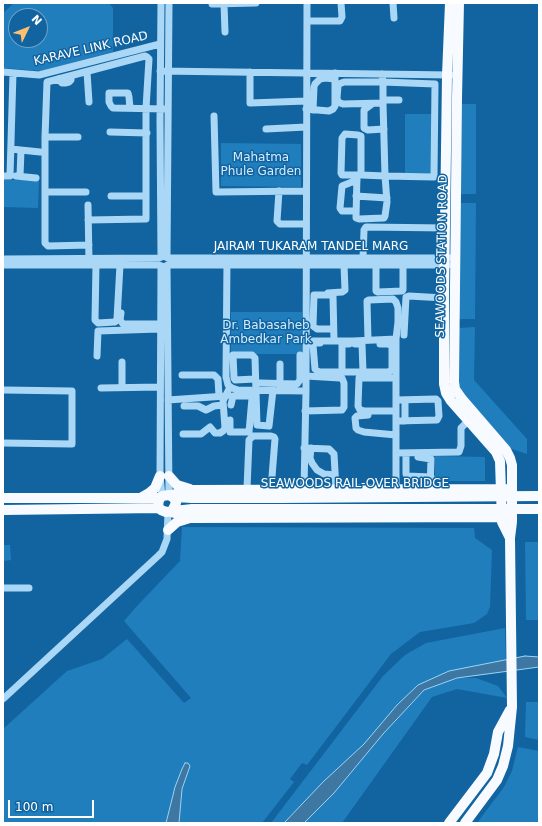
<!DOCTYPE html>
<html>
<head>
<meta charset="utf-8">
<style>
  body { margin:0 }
  #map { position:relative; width:542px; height:826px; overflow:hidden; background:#1164a0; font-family:"DejaVu Sans",sans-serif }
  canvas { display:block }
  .frame { position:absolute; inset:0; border:4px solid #fff; pointer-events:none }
  .north { position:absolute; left:8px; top:8px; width:40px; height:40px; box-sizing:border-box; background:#1164a0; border:1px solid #70a2c6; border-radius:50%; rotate:47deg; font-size:11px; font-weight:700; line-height:16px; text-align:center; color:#fff }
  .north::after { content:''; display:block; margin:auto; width:14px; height:18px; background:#ffbf6d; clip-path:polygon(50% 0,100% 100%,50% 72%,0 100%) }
  .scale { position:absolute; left:8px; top:800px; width:86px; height:18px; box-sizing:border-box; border:2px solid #fff; border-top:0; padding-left:5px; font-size:12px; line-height:14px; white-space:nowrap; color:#fff; -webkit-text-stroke:3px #1164a0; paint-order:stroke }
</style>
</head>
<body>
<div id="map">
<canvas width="542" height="826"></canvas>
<div class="frame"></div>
<div class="north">N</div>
<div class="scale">100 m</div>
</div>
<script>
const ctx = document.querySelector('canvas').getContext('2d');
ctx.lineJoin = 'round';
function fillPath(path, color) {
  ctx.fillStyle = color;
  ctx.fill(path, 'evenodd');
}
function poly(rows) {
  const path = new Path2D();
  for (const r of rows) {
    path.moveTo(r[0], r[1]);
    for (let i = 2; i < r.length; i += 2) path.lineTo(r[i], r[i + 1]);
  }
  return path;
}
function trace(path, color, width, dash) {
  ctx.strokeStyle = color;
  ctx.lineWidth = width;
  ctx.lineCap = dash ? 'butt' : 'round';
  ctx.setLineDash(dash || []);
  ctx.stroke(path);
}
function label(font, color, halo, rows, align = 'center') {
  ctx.font = font + ' "DejaVu Sans",sans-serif';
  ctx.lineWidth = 3;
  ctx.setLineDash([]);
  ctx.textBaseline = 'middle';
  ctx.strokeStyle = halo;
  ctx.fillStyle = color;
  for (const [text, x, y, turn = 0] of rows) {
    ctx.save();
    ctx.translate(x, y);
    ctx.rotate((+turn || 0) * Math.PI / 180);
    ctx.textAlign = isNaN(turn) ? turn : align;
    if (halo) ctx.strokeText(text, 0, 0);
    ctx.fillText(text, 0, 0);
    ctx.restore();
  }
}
const green = poly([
  [14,3,109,3,113,8,113,52,41,71,3,68,3,13],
  [16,16,40,16,40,40,16,40],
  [460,104,476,104,476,194,460,194],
  [405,114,432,114,432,174,405,173],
  [221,143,301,144,301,187,221,186],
  [3,180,39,180,38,208,3,207],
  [459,203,476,203,475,319,457,319],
  [231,312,302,312,302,354,231,354],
  [475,327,474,380,527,439,527,454,509,448,458,388,458,328],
  [435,456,485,457,485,481,435,481],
  [182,527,474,528,475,538,492,550,490,607,487,614,474,623,420,632,391,654,307,765,302,763,290,779,294,782,262,823,179,823,182,789,190,766,185,763,182,769,175,787,166,823,3,823,3,729,67,671,102,659,127,639,184,703,191,698,124,621,136,607,180,561],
  [525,542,539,542,539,620,526,620],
  [3,545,10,545,11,560,3,561],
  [505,628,506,661,449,671,397,705,364,744,290,816,284,823,271,823,383,676,405,655,426,643],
  [457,678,476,678,498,686,507,698,457,689,432,697,342,823,304,823,334,793,383,734,424,690],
  [526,702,539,702,539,740,525,737],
  [518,747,539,751,539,823,477,823,504,787,512,771]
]);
const water = poly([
  [525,656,539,657,539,667,457,678,424,690,383,734,334,793,304,823,284,823,323,782,364,744,397,705,418,685,449,671,525,656],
  [185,763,188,763,190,766,182,789,179,823,166,823,175,787,182,769,185,763]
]);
const minor = poly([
  [393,3,394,18],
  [212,4,256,3],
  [224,4,225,32],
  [307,21,340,21,342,17,341,3],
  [160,71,451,75],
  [3,72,39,75,160,44],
  [87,72,89,102],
  [250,72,250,103,306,101],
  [382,74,383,82,383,103,385,176,434,177,435,84,383,82,344,82,339,84,338,86,337,98,338,102,343,104,383,103],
  [58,79,62,83,65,83,69,82,71,80,71,76],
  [383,100,399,100],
  [372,104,364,110,364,128,368,130,384,129],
  [130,108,129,97,128,93,109,93,109,102,111,106,113,108,165,109],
  [306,109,329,111,333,109,335,106,335,73],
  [313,110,314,87,315,84,320,79,325,78,335,79],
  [214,116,216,192,306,191],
  [266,129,306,127],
  [110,132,147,133],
  [45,137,78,137],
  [11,149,40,152],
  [357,175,356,218,359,219,384,218,385,216,387,202,385,176,361,175,342,175,341,173,342,138,345,134,358,135,361,136,361,175],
  [3,176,10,176,13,73],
  [16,176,36,178],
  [20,176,21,150],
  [279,191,277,221,280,224,306,224],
  [46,192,86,192],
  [111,196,146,196],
  [356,196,387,198],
  [88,205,89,262],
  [356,211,342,211,340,208,342,186,357,180],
  [88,220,146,219,146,108,149,59,147,57,145,56,47,82,45,137,45,243,48,246,89,245],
  [161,257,160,121,161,3],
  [167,257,169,3],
  [363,258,364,230,366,227,446,228],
  [3,259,159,258,164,256,168,258,455,258],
  [227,260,226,377,228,385,232,388,238,390,306,391],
  [96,264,95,320,98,323,115,322,117,319,120,265],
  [3,265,159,265,164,267,168,265,448,265],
  [376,265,376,291,378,292,402,291,403,290,403,265],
  [161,266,160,476,162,496],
  [167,266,169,495],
  [328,293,342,292,345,290,344,265],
  [121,313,120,320,123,324,160,324],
  [333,329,317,329,313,326,314,295,332,295,333,296,334,341],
  [404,335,406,297,409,296,444,298],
  [368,340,367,301,369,300,393,299,396,302,398,308,398,322,396,339],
  [306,341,353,341,396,339,396,489],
  [320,343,314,343,313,345,315,369,319,372,389,372,392,369,392,347,389,344,380,344],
  [355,344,362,344,363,372],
  [97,356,98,331,159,329],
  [122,362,122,387],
  [280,364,280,388],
  [342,372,342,344,349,344],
  [182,375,214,375,218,379,219,396],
  [396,378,359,378,358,406,360,410,364,411,396,411],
  [255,379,235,380,234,378,233,355,252,355,255,358,257,425,269,426,273,390],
  [260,383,297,384,300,380,300,355],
  [101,388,160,387],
  [3,390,72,391,72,444,3,443],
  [168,400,226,396],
  [396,400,436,399,438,401,439,416,437,420,396,421],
  [231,405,233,396,252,396],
  [184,406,198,406,206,410,214,406,223,405],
  [305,411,342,410,344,407,344,383,342,378,340,378,306,376],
  [368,415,357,416,355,418,356,428,358,430,364,432,396,435],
  [230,420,230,432,249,432,252,398],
  [405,421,405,400],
  [183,434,201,434,210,427,215,433,220,433,223,431,225,428,223,401,230,387],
  [304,448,329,449,334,454,336,489],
  [311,448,310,458,312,463,317,470,324,474,335,475],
  [396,453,459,452,461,446,461,428,468,421],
  [406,457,406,474,407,476,431,477],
  [418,457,431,459,430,489],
  [247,489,249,440,253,436,271,436,274,437,275,439,271,489],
  [304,489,306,391,307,3],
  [3,588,29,588],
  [3,699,158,556,162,552,167,539,168,512]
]);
const major = poly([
  [450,3,447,75,444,298,444,384,446,393,451,401,496,452,500,461,502,522,510,538],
  [459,3,457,98,454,382,455,389,462,399,506,450,510,458,512,465,512,522,510,538,512,707,508,746,503,766,497,780,465,823],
  [169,476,177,485,190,489],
  [171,495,192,490,508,489],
  [142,497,149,493,155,488,160,476],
  [176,497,192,498,279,498],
  [3,498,160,498],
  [3,510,159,508],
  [172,511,176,503,174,498,169,495,162,496,159,500,158,506,161,510,166,512,192,509,279,509],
  [171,512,192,518,508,517],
  [168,530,177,522,190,518],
  [449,823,487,773,494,754,498,732,510,710]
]);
const majorBridge = poly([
  [279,498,539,496],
  [279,509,539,509]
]);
const streetNames = [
  ["KARAVE LINK ROAD",91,49,-13],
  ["JAIRAM TUKARAM TANDEL MARG",311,247],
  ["SEAWOODS STATION ROAD",442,256,-89],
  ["SEAWOODS RAIL-OVER BRIDGE",355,484]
];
const parkNames = [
  ["Mahatma",261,158],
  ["Phule Garden",261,172],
  ["Dr. Babasaheb",266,326],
  ["Ambedkar Park",266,340]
];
fillPath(green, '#207ebd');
fillPath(water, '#3e78a2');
trace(water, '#9bd4f8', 1);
trace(minor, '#a9d7f5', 7);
trace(major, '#f7fbff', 10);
trace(majorBridge, '#f7fbff', 10);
label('12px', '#fff', '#1164a0', streetNames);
label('12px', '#d2ecfe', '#1164a0', parkNames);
</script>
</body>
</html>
